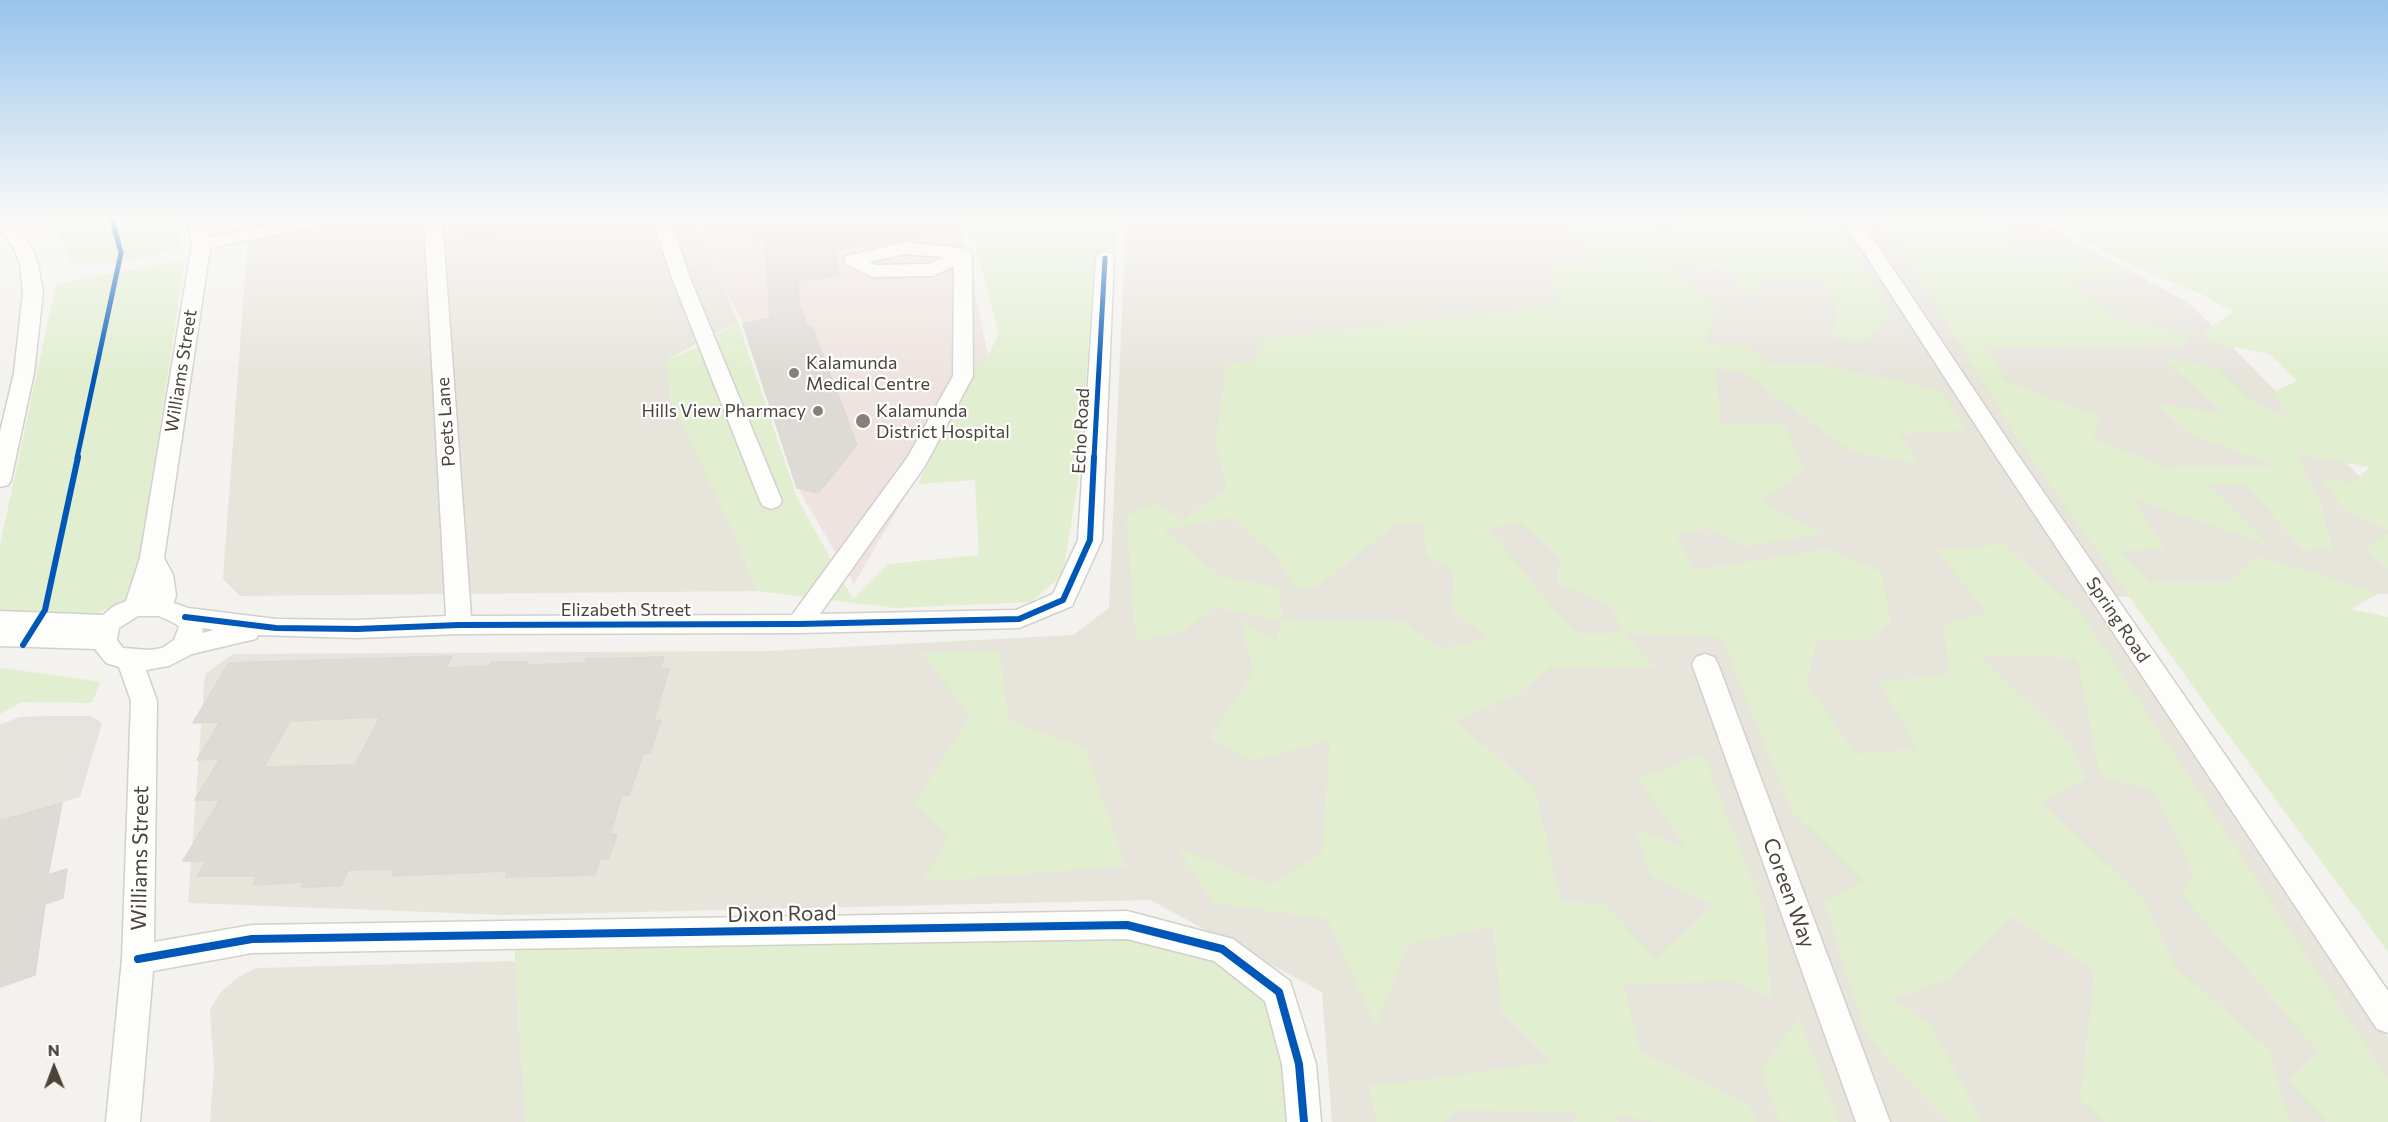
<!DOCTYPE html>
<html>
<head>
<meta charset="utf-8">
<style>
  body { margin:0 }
  #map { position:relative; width:2388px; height:1122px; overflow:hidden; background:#f4f2ee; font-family:Commissioner,sans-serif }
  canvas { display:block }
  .north { position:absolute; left:24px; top:1038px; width:60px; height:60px; -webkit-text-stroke:4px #fff; paint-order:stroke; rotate:359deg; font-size:16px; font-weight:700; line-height:24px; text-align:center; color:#4b4439 }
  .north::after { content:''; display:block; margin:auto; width:21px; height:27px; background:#4b4439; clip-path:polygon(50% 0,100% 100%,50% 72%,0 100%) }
</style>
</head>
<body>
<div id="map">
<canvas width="2388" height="1122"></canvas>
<div class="north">N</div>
</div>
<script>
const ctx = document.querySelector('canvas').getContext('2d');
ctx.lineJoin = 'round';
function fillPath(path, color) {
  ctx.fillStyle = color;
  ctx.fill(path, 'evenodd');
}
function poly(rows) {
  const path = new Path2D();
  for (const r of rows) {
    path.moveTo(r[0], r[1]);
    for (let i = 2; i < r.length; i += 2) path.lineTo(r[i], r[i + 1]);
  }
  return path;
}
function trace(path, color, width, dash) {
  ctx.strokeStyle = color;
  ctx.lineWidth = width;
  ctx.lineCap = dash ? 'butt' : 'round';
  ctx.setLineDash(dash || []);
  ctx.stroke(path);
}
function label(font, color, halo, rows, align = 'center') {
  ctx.font = font + ' Commissioner,sans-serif';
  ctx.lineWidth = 4.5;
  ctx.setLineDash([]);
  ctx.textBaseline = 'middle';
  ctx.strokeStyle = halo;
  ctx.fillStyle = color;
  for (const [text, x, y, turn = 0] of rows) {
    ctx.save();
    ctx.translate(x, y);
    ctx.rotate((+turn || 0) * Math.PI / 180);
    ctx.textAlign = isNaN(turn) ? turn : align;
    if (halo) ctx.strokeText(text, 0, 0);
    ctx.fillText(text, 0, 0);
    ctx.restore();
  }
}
const residential = poly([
  [244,219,693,219,738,322,666,360,757,591,240,596,223,579,247,249],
  [1126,219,2034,219,2189,303,2388,505,2388,594,2097,597,2388,1038,2388,1122,1332,1122,1322,992,1150,900,508,915,188,903,205,674,233,654,767,651,1073,635,1109,608],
  [515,961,526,1122,210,1122,214,1069,210,1010,220,993,237,978,256,968]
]);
const medical = poly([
  [695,219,955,219,961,228,988,355,854,584,801,494,742,320,723,288]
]);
const green = poly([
  [47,219,176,219,182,247,121,263,72,263,54,225],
  [961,219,1120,219,1117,249,1098,251,1095,257,1079,473,1063,575,1031,602,895,608,757,591,733,531,671,402,666,360,697,347,738,322,797,498,853,599,888,564,979,555,975,480,918,484,975,369,988,355,999,334,976,248],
  [1684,219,1812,219,1847,239,1890,314,1864,344,1832,337,1838,309,1827,282,1766,281,1748,296,1724,268,1658,261,1715,306,1707,344,1747,346,1769,365,1821,364,1942,391,1965,430,1899,434,1919,464,1852,452,1741,371,1716,369,1721,424,1785,423,1804,471,1760,501,1822,533,1744,547,1710,529,1675,534,1694,570,1828,549,1881,572,1891,622,1867,640,1818,639,1806,682,1856,754,1917,749,1879,682,1948,674,1944,625,1987,613,1937,550,2003,544,2080,611,2388,1079,2388,1122,2327,1122,2288,1081,2318,1051,2181,894,2193,874,2155,792,2100,776,2077,658,1979,655,2071,745,2086,779,2042,803,2145,900,2175,967,2270,1050,2286,1111,2293,1122,2104,1122,2080,1099,2095,971,2012,917,1951,978,1894,1000,1931,1024,1982,1122,1948,1122,1866,1036,1824,902,1863,881,1792,811,1721,638,1624,633,1656,669,1551,667,1519,694,1455,721,1534,787,1561,900,1606,905,1655,959,1714,905,1651,877,1635,829,1687,848,1638,779,1703,753,1765,914,1771,998,1733,981,1623,985,1641,1052,1749,1105,1757,1122,1654,1122,1616,1115,1618,1122,1574,1122,1577,1113,1460,1110,1444,1122,1377,1122,1368,1087,1551,1062,1501,1011,1493,927,1409,944,1376,1027,1327,919,1213,903,1177,847,1271,885,1322,852,1330,740,1251,761,1210,739,1253,672,1241,620,1277,641,1281,621,1215,607,1182,633,1136,641,1126,516,1155,503,1182,520,1227,489,1215,443,1226,365,1254,360,1260,339,1557,306,1550,260,1598,263,1570,226,1623,220,1674,239],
  [1232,518,1278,559,1297,591,1321,584,1397,523,1423,523,1426,556,1454,571,1452,612,1490,638,1441,649,1403,621,1282,621,1280,588,1221,576,1163,530],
  [1520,522,1560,558,1557,583,1612,607,1623,633,1580,634,1561,617,1488,529],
  [1879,219,1991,219,2021,253,2089,254,2126,272,2066,281,2117,319,2189,334,2185,345,1986,347,2005,380,2101,418,2093,439,2172,469,2169,466,2275,466,2189,434,2157,404,2225,414,2161,357,2216,367,2254,403,2292,420,2272,393,2297,381,2270,354,2211,343,2202,333,2233,312,2205,296,2130,265,2054,223,2059,219,2388,219,2388,530,2344,510,2322,478,2353,483,2370,467,2297,454,2321,504,2332,548,2303,551,2248,486,2208,485,2269,545,2132,499,2166,549,2121,551,2150,582,2229,582,2257,556,2379,593,2351,609,2388,617,2388,952,2209,709,2019,441,1895,238],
  [185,260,134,597,93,615,0,610,0,545,56,284],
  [2388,533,2388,569,2364,549],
  [999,651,1009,720,1086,749,1126,866,923,882,948,838,915,803,970,716,922,653],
  [0,668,69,677,100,682,92,703,22,702,0,714],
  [1127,925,1222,949,1279,992,1303,1122,526,1122,515,961,515,935],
  [1799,1017,1839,1122,1780,1122,1760,1071]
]);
const parking = poly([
  [49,716,90,716,102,723,80,797,0,821,0,725,19,717]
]);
const building = poly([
  [466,219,537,219,538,228,466,242,466,219],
  [753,219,833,219,834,230,897,222,896,219,933,219,936,235,836,250,839,276,798,281,799,304,808,328,812,327,857,445,818,493,797,488,743,324,770,318,765,241,755,242,753,219],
  [452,656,446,668,489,666,491,662,527,662,526,665,585,663,586,659,664,657,660,669,669,669,654,721,661,720,650,753,643,754,629,795,622,795,610,835,617,834,609,858,600,859,595,875,505,877,507,871,392,876,395,869,348,870,341,886,302,887,304,882,253,885,257,876,197,876,206,861,183,861,220,800,195,800,220,759,197,760,220,722,193,723,229,663,452,656],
  [380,717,355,765,264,767,290,721,380,717],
  [62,803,48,875,67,869,63,898,45,904,35,975,0,987,0,821,62,803]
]);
const minor = poly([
  [0,219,8,219,20,229,32,248,38,264,43,292,34,373,11,480,8,485,0,487,0,432,14,373,23,292,20,264,14,248,0,230,0,219],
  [187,219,205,219,209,237,300,219,335,219,332,223,326,224,210,248,164,558,173,575,176,595,174,603,188,608,276,619,357,620,446,616,424,219,442,219,471,616,792,615,907,458,953,376,954,266,933,276,872,277,846,264,844,260,846,256,904,242,963,248,970,250,972,254,973,376,925,466,820,614,1016,610,1053,594,1078,540,1096,258,1098,254,1105,252,1112,254,1114,258,1102,540,1072,606,1019,628,799,633,459,634,357,638,258,635,256,639,247,641,192,654,169,666,146,670,157,701,154,942,252,925,1127,911,1233,939,1290,981,1316,1064,1321,1122,1287,1122,1282,1064,1265,1001,1214,961,1127,939,252,953,153,971,140,1122,106,1122,122,959,131,701,119,667,106,663,95,649,0,646,0,611,103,615,114,606,126,601,140,558,192,244,187,219],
  [904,254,943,257,929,264,876,265,869,262,904,254],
  [138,616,159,616,176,624,179,627,174,640,162,648,150,650,123,648,117,640,119,628,138,616],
  [203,628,214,630,202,633,203,628],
  [652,219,670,219,690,278,782,501,779,506,771,509,763,506,760,501,672,278,652,219],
  [1842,219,1860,219,2009,442,2388,991,2388,1033,2377,1029,1993,452,1842,219],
  [1705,654,1714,657,1718,664,1890,1122,1856,1122,1692,664,1696,657,1705,654]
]);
const cyclewayFar2 = poly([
  [77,458,121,253,112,219],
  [1094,458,1105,258]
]);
const cyclewayFar1 = poly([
  [185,617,276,628,357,629,459,625,799,624,1019,619,1063,600,1090,540,1094,457],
  [23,645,45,610,78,457]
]);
const cycleway = poly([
  [138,959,252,939,1127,925,1222,949,1279,992,1299,1064,1304,1122]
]);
const markers = [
  [794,373,6,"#868178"],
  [818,411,6,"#868178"],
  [863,421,8,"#868178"]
];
const poiNames = [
  ["Kalamunda",806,363],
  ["Medical Centre",806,384],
  ["Hills View Pharmacy",806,411,"right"],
  ["Kalamunda",876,411],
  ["District Hospital",876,432]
];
const streetNames = [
  ["Williams Street",181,371,-81],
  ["Poets Lane",446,422,-94],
  ["Echo Road",1081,431,-87],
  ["Elizabeth Street",626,610],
  ["Spring Road",2118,620,56]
];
const nearStreetnames = [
  ["Williams Street",140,858,-89],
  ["Coreen Way",1789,893,70],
  ["Dixon Road",782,914,-1]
];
fillPath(residential, '#e7e4dc');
fillPath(medical, '#eee3df');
fillPath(green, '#e1eecf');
fillPath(parking, '#e6e3df');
fillPath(building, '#dedbd6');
trace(building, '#dcd9d4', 1.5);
trace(minor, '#d2d0cb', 3);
fillPath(minor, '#fdfdfc');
trace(cyclewayFar2, '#0057b8', 5);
trace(cyclewayFar1, '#0057b8', 6);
trace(cycleway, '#0057b8', 8);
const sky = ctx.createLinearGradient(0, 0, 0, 376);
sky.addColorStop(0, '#98c4ec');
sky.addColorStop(0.58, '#faf9f7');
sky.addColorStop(1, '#faf9f700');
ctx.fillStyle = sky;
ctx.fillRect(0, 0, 2388, 376);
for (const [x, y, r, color] of markers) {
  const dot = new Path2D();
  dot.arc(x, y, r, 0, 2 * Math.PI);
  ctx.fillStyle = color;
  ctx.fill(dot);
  trace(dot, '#fff', 2);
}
label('18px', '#4b4439', '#fff', poiNames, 'left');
label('18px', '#4b4439', '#fff', streetNames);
label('21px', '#4b4439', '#fff', nearStreetnames);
</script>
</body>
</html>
